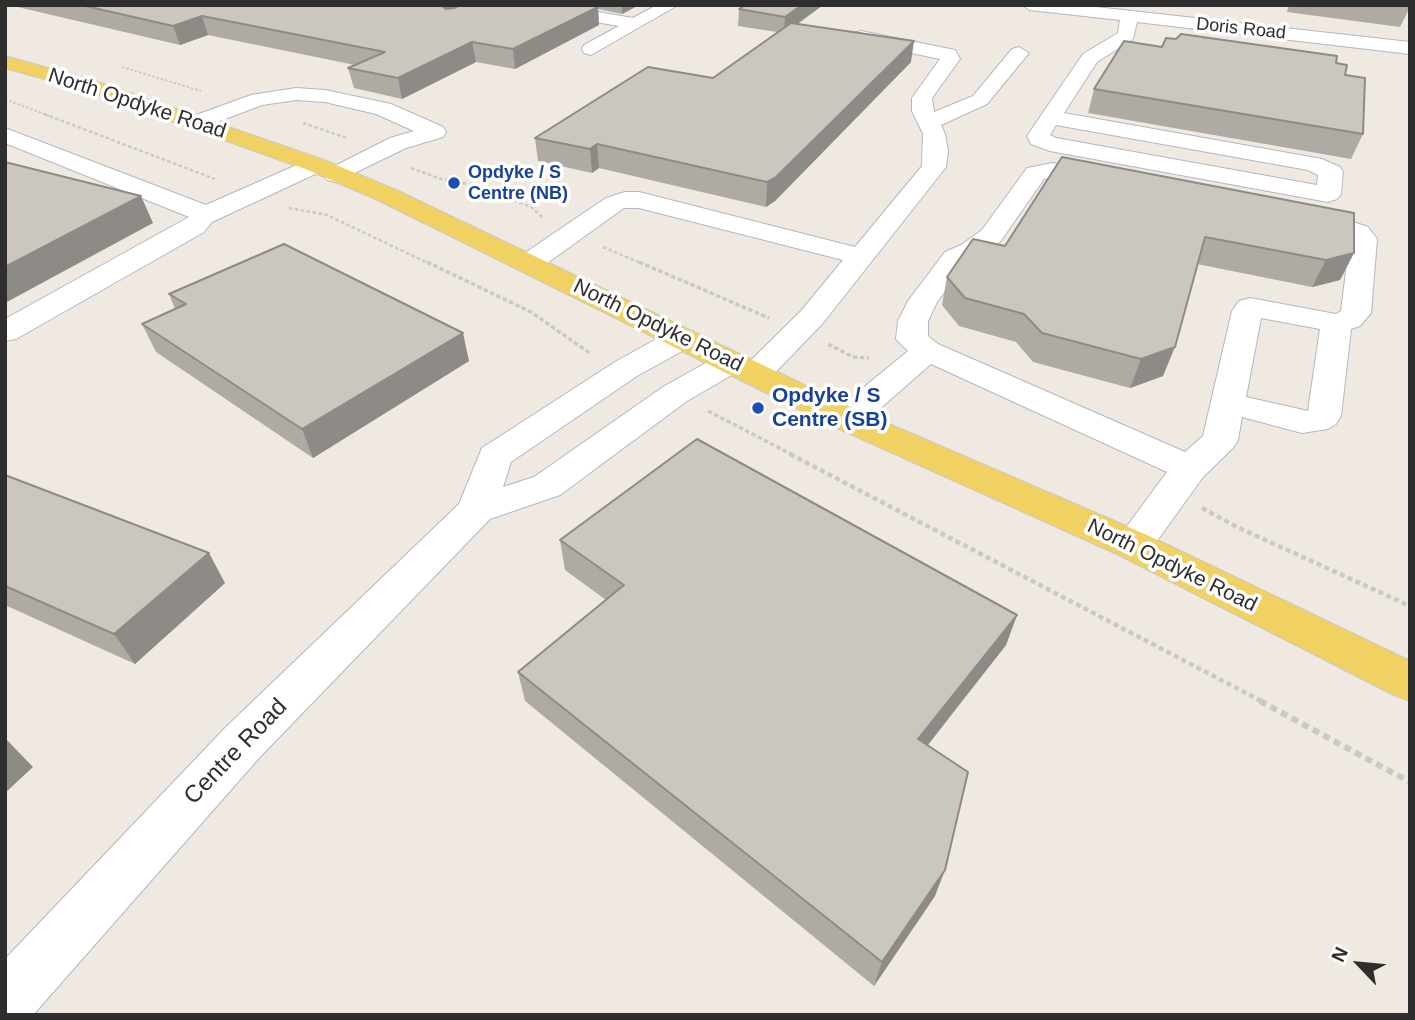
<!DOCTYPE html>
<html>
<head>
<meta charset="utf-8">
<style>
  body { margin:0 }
  #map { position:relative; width:1415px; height:1020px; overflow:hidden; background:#efe9e1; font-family:Arial,sans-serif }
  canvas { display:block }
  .frame { position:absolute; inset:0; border:7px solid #2e2e2e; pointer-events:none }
  .north { position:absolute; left:1324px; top:929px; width:70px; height:70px; -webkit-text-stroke:5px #fff; paint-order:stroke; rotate:296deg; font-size:19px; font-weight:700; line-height:28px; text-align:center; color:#2e2e2e }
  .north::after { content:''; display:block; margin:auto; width:24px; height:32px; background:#2e2e2e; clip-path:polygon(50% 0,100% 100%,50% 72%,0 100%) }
</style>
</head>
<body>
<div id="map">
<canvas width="1415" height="1020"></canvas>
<div class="frame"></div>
<div class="north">N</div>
</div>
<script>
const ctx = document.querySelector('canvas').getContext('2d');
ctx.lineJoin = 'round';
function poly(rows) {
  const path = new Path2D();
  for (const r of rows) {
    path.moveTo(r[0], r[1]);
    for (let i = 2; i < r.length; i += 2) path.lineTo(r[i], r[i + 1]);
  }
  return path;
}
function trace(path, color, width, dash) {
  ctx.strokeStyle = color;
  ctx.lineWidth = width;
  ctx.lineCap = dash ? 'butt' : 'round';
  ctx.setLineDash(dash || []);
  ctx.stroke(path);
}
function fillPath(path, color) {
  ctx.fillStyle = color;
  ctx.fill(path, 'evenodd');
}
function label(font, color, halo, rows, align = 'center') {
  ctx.font = font + ' Arial,sans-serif';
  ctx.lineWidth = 7;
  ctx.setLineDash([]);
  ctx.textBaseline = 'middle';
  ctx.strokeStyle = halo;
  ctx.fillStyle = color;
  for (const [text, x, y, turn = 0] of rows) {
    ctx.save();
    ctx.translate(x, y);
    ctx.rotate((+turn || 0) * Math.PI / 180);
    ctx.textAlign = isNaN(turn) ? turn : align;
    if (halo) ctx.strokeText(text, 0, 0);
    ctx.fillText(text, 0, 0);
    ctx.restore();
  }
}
const pathFar4 = poly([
  [122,67,201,91],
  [5,99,49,116]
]);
const pathFar3 = poly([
  [44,114,215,179],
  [303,123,347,138],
  [411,168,441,179,473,185,531,207,542,217],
  [289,208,327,215,430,264],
  [603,247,643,264]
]);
const pathFar2 = poly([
  [427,262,531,312,591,354],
  [639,262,769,318],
  [828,344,853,357,869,358],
  [708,411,793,455]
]);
const pathFar1 = poly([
  [790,454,1263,702],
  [1202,508,1237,527,1410,606]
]);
const path = poly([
  [1260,701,1410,782]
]);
const minor = poly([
  [518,5,557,5,633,18,657,5,678,5,591,55,584,53,582,49,584,45,619,26,526,10,518,5],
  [1022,5,1078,5,1410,42,1410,54,1137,22,1133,39,1097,62,1064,113,1322,159,1340,167,1343,172,1341,194,1337,199,1328,202,1050,151,1031,144,1027,136,1083,54,1118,33,1120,20,1030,10,1022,5],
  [1056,125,1308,170,1318,175,1317,185,1056,138,1050,135,1056,125],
  [861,31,955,50,960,59,932,98,934,112,973,96,1012,49,1019,47,1029,53,987,104,941,125,945,134,948,151,946,167,823,323,767,381,755,384,743,381,739,374,742,369,687,401,560,495,490,519,259,758,33,1015,5,1015,5,959,225,728,459,504,482,448,615,362,671,331,682,329,693,331,698,338,693,345,637,376,511,462,503,487,534,477,663,387,720,355,731,352,742,355,747,362,744,367,801,311,843,260,639,208,624,208,539,269,529,271,519,269,515,263,519,257,606,198,625,192,639,192,855,247,922,166,923,134,912,111,912,98,940,59,854,41,852,37,854,33,861,31],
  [296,88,325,90,391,104,443,127,446,132,443,137,406,148,336,182,327,180,324,175,327,170,390,138,414,131,376,114,325,102,296,100,262,105,196,130,188,128,185,123,188,118,251,95,296,88],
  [5,128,206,205,308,160,316,158,324,160,328,165,324,170,212,222,204,232,16,339,5,341,5,319,189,217,5,143,5,128],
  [1053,163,1115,176,1118,181,1115,186,1106,188,1053,177,1044,179,1000,242,981,257,965,264,937,302,928,321,928,336,938,344,1185,452,1203,436,1232,311,1239,301,1250,298,1336,314,1341,311,1350,240,1293,226,1289,220,1293,214,1302,212,1356,223,1368,227,1377,239,1371,313,1360,326,1351,329,1341,416,1336,424,1328,429,1302,433,1242,417,1238,440,1233,448,1203,477,1147,555,1133,559,1119,555,1113,545,1167,472,931,364,859,427,847,430,835,427,830,419,835,411,908,351,896,339,898,321,908,301,945,252,961,245,982,230,1027,168,1053,163],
  [1261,318,1320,329,1308,411,1246,397,1261,318]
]);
const major = poly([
  [5,56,98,82,324,160,396,190,859,411,1147,535,1410,661,1410,701,1394,695,1119,555,835,427,378,200,308,170,84,90,5,68,5,56]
]);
const wall = poly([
  [9,5,639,5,622,14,598,9,599,25,515,69,476,62,402,99,354,88,348,68,355,65,208,35,180,45],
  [742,5,823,5,798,24,911,62,775,201,766,207,599,168,592,173,538,161,535,138,713,78,777,32,738,26,739,9,742,7],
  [1289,5,1410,5,1410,7,1400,27,1287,12],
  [1162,47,1336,63,1345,75,1363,134,1351,159,1088,113,1094,89],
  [1062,157,1354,253,1340,280,1312,287,1197,264,1163,376,1130,388,1033,362,1016,342,959,326,942,305,947,277,1005,246],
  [169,294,469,361,313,458,156,352,142,324,175,309],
  [5,475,225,583,135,664,5,605],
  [560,540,1017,615,1006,645,927,745,935,896,874,986,525,701,518,672,606,600,565,570]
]);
const shadedWall = poly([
  [437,5,464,5,444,14],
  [622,5,639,5,622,14],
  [802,5,823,5,784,33,785,17],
  [598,7,599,25,515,69,513,49],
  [202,16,208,35,180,45,173,26],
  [914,41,911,62,775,201,766,207,767,182],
  [472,42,476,62,402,99,398,78],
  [597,144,599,168,592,173,590,149],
  [141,196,153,223,5,303,5,267],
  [1354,253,1340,280,1312,287,1326,260],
  [463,333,469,361,313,458,302,429],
  [1175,347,1163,376,1130,388,1141,359],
  [209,553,225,583,135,664,114,634],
  [1017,615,1006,645,910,768,918,739],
  [5,739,6,739,33,767,5,793],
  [945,870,935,896,874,986,882,962]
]);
const building = poly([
  [81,5,440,5,446,9,454,8,460,5,589,5,598,7,513,49,472,42,398,78,348,68,385,52,202,16,173,26,81,5],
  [745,5,802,5,785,17,739,9,745,5],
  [791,23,914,41,776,177,767,182,597,144,590,149,535,138,648,67,713,78,791,23],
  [1181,34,1337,56,1336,63,1347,65,1345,75,1365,78,1363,134,1094,89,1124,41,1162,47,1166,38,1176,39,1181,34],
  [1062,157,1354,213,1354,253,1326,260,1205,237,1175,347,1141,359,1042,333,1024,314,965,298,947,277,973,239,1005,246,1062,157],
  [5,162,141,196,5,267,5,162],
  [284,244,463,333,302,429,142,324,186,304,169,294,284,244],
  [697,439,1017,615,918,739,968,772,945,870,882,962,518,672,624,585,560,540,697,439],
  [5,475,209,553,114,634,5,586,5,475]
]);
const markers = [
  [454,183,7,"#1a4fb4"],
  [758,408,7,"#1a4fb4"]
];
const farStreetnames = [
  ["Doris Road",1241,29,6]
];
const farTransitnames = [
  ["Opdyke / S",468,173],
  ["Centre (NB)",468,194]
];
const streetNames = [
  ["North Opdyke Road",137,104,18],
  ["North Opdyke Road",658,326,26],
  ["North Opdyke Road",1172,566,26]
];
const transitNames = [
  ["Opdyke / S",772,396],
  ["Centre (SB)",772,420]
];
const nearStreetnames = [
  ["Centre Road",236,752,-46]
];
trace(minor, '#b4b7c1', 2);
trace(major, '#c9c9c9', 2);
trace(pathFar4, '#c9c9c9', 2, [2.5, 2]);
trace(pathFar3, '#c9c9c9', 2.5, [3.5, 2.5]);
trace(pathFar2, '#c9c9c9', 3.5, [4.5, 2.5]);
trace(pathFar1, '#c9c9c9', 4.5, [5, 3.5]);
trace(path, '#c9c9c9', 6, [7, 5]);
fillPath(minor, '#fff');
fillPath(major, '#f2d163');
fillPath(wall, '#afaba4');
fillPath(shadedWall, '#8e8b86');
fillPath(building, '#cbc7bf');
trace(building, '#8e8b86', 2);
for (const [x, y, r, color] of markers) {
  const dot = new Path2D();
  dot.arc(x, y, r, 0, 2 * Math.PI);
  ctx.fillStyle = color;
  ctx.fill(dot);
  trace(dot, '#fff', 2.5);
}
label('18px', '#2e2e2e', '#fff', farStreetnames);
label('bold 18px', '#164399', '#fff', farTransitnames, 'left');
label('21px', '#2e2e2e', '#fff', streetNames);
label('bold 21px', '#164399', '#fff', transitNames, 'left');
label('24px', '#2e2e2e', '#fff', nearStreetnames);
</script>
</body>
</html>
